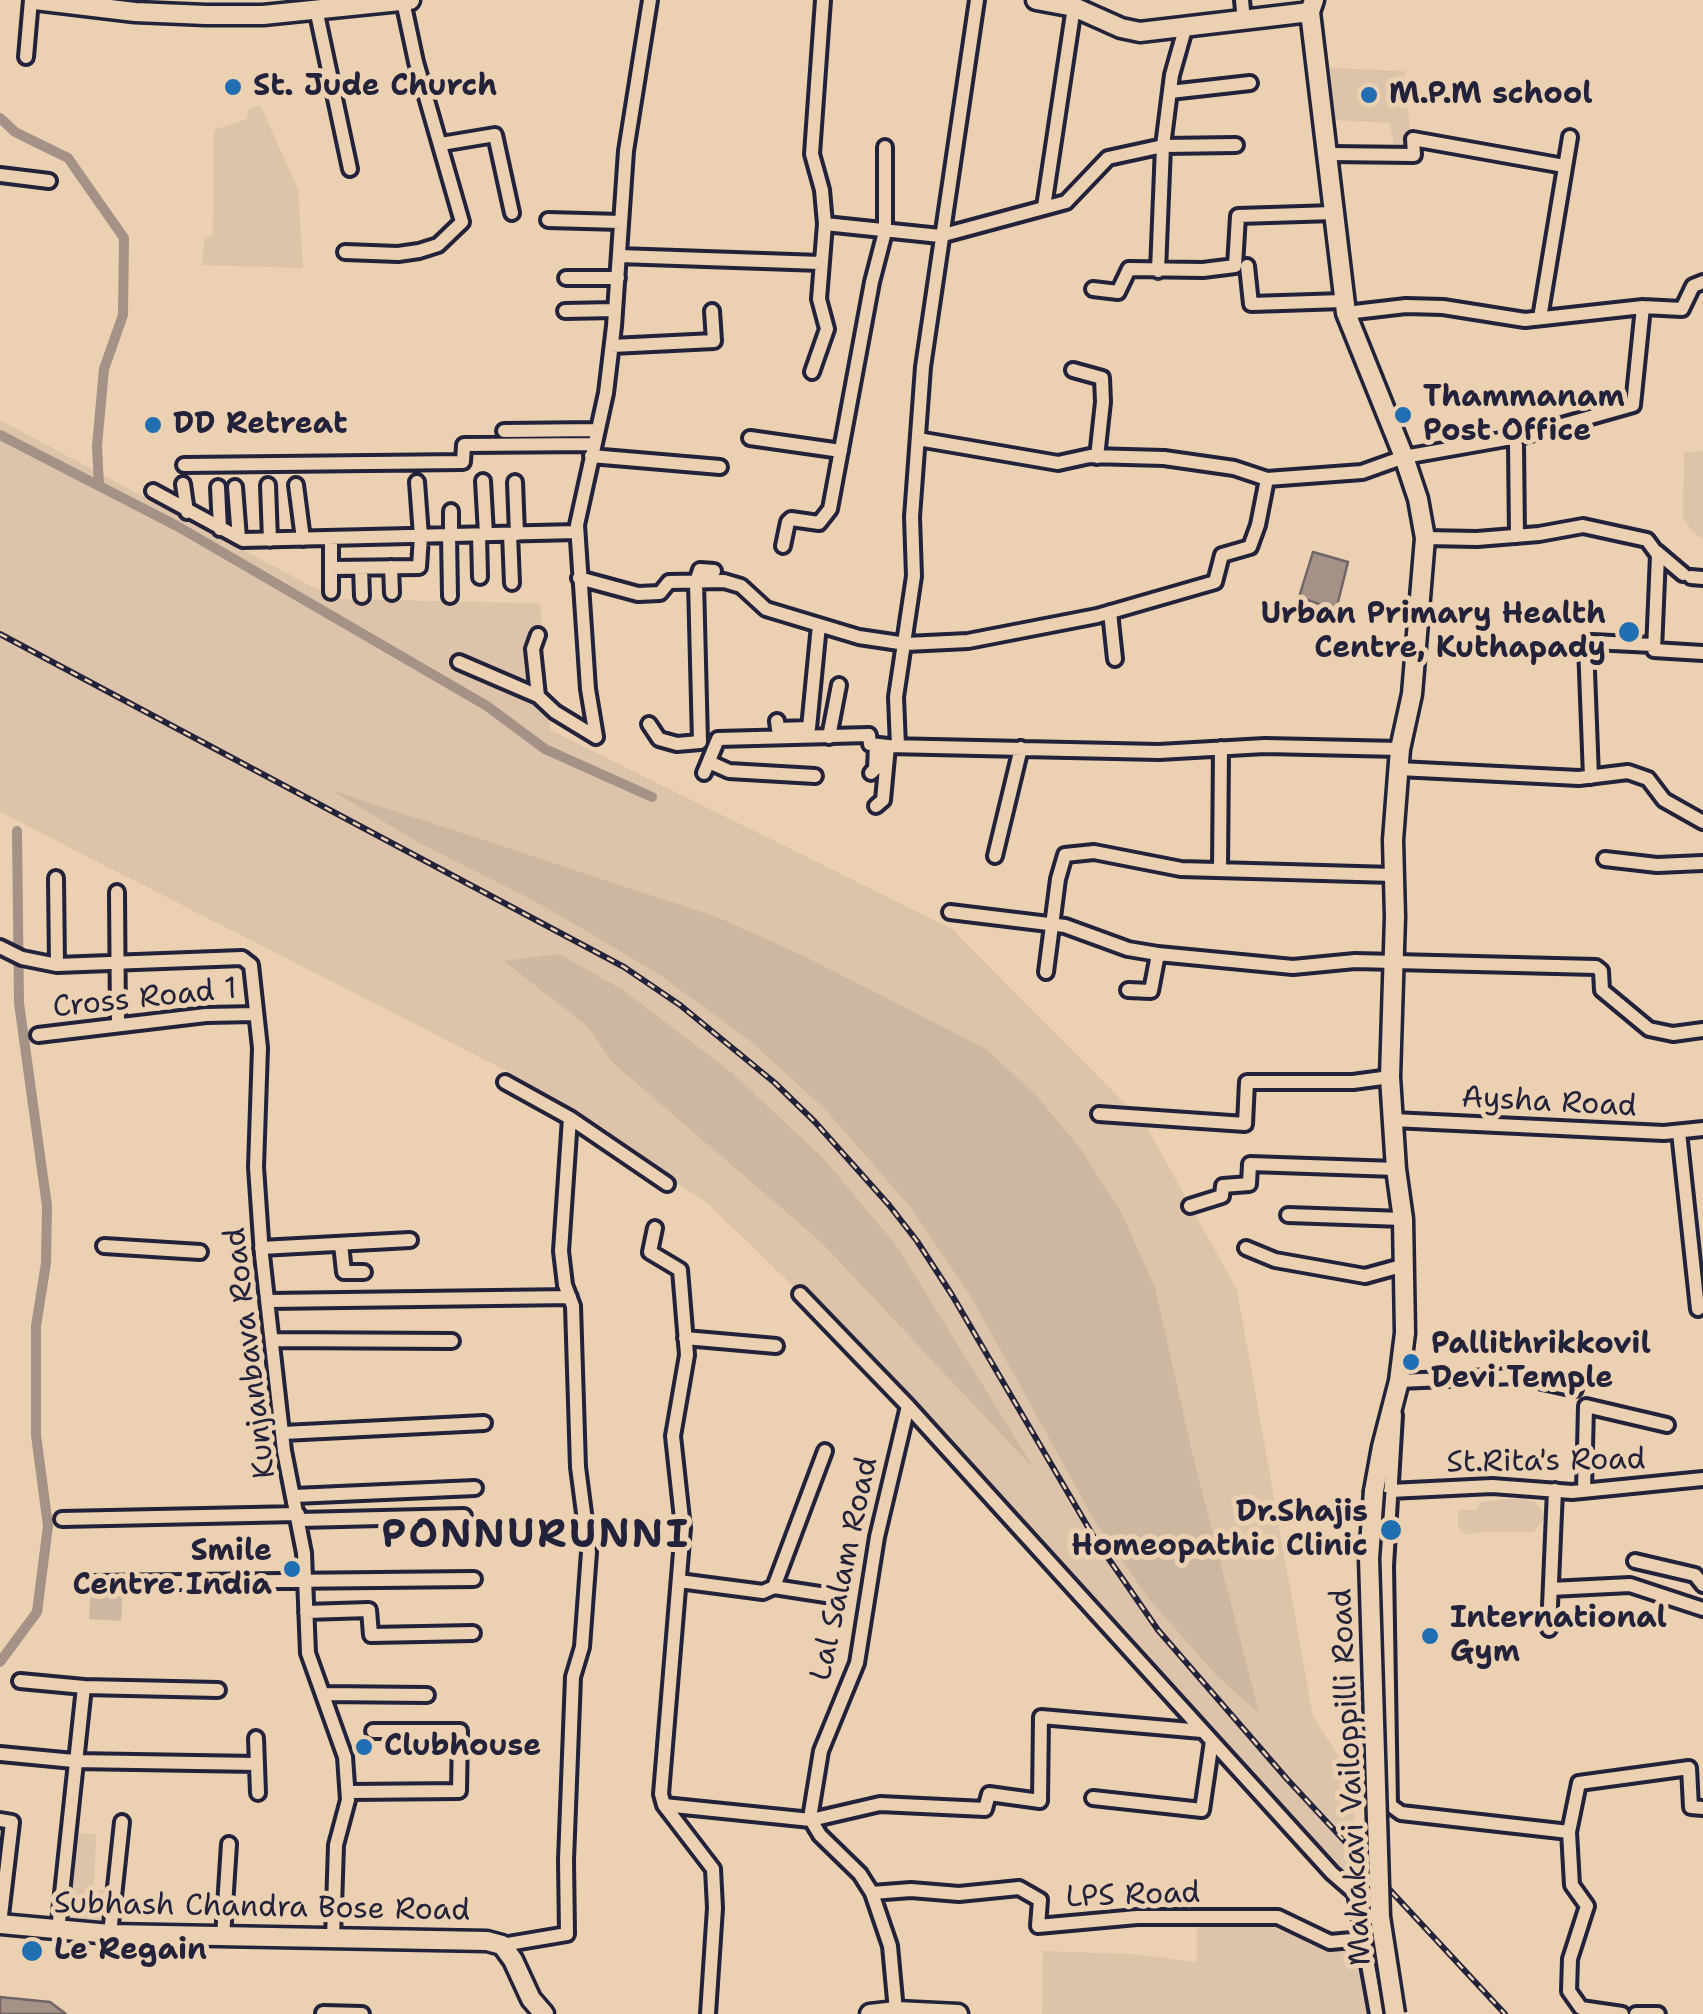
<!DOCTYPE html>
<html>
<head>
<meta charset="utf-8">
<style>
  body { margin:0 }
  canvas { display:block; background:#ebd0b2 }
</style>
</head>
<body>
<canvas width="1703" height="2014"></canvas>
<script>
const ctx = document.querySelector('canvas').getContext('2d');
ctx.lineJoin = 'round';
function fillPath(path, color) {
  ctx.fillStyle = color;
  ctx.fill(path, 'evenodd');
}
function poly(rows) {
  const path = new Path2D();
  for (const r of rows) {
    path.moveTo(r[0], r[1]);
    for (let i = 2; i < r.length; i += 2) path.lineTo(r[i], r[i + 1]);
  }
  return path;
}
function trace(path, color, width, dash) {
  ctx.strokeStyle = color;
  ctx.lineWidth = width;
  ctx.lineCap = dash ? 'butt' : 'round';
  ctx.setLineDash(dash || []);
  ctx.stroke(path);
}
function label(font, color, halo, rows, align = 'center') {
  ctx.font = font + ' "Shantell Sans",sans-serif';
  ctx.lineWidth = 10;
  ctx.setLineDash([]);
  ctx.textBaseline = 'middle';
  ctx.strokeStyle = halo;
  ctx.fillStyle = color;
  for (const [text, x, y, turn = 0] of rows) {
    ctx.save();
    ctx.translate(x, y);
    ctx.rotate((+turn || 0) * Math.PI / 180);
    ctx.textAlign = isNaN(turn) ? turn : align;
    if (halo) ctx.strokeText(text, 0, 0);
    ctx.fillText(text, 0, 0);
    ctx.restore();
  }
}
const built = poly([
  [1330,68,1404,71,1412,152,1395,152,1390,123,1334,120],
  [260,105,298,189,303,268,202,265,204,240,213,233,214,130,247,119,249,109],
  [0,420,335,599,540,603,550,730,952,929,1145,1124,1237,1290,1313,1717,1357,1784,1349,1884,928,1416,707,1203,509,1072,0,812],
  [1703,451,1703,539,1692,531,1683,517,1684,452],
  [1520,1498,1535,1502,1547,1516,1533,1532,1480,1532,1467,1535,1458,1527,1458,1510,1476,1510,1480,1502],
  [71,1833,96,1834,94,1889,111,1891,109,1923,64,1922],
  [1197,1921,1277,1921,1298,1929,1361,1942,1374,2014,1042,2014,1043,1951,1132,1954,1197,1962]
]);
const green = poly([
  [331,790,717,917,806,957,986,1049,1036,1095,1082,1151,1122,1214,1155,1288,1193,1456,1259,1713,1217,1676,1149,1599,1096,1523,970,1295,911,1208,826,1110,749,1040,657,973,540,904,421,844],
  [559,954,623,990,732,1073,824,1159,896,1245,1035,1470,821,1242,612,1062,588,1027,504,961],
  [91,1586,123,1588,121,1621,89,1619]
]);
const water = poly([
  [1313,552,1348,562,1336,610,1299,597,1313,552],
  [0,1997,50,2002,66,2014,0,2014,0,1997]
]);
const canal = poly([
  [0,118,15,132,68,158,124,238,123,315,104,369,97,446,99,486],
  [0,435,177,526,487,706,545,749,652,797],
  [0,1662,37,1612,48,1526,36,1435,36,1326,46,1263,47,1206,19,1003,17,831]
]);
const minor = poly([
  [823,0,812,154,822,190,825,224,940,236,1066,202,1108,158,1163,146,1158,271],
  [1242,0,1244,21],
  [316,9,350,169],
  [1185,29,1172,75,1163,146,1236,145],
  [26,57,31,0],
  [1170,92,1250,83],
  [441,144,495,135,512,213],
  [1329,154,1414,155,1413,139,1564,166],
  [0,175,49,181],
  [1044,207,1074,7],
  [548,220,621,222],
  [345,252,398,254,419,251,438,245,462,222,416,62,403,1],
  [619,256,821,263],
  [1247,266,1251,304,1343,301],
  [566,278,618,278],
  [1093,289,1118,292,1129,269,1203,270,1235,266,1238,216,1334,213],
  [565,311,615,310],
  [1346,313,1406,306,1443,307,1525,320,1643,307,1682,309,1693,286,1703,282],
  [1540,318,1570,137],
  [612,346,714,341,712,311],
  [1073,370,1102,378,1103,402,1097,457],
  [812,372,827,329,819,299,825,224],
  [504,431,597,430],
  [750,438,841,451],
  [918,439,1058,463,1090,456,1164,458,1234,468,1267,479],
  [1516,445,1517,536],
  [591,456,720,467],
  [184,465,463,462,464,445,594,444],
  [483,481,486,534],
  [515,482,517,534],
  [183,484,187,512],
  [268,485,270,540],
  [296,485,303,539],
  [218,487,220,529],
  [235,487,239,538],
  [153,491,243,540,577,532],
  [451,511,451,535],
  [510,534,512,583],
  [449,535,450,596],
  [479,535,480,577],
  [331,538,331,568,419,567,421,536,417,482],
  [1425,538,1477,539,1539,534,1583,526,1647,540,1658,555,1654,650,1703,653],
  [783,546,788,522,791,519,819,523,830,509,872,282,885,232,885,147],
  [1657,552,1683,574],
  [391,567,392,593],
  [361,568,362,596],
  [1691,577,1703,578],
  [579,578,638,594,660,593,669,582,724,581,741,586,766,609,859,637,906,644,968,641,1097,616,1215,582,1222,555,1250,547,1258,525,1267,479,1362,472,1404,457,1523,436,1633,405,1643,307],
  [331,592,331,568],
  [1110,612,1115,659],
  [538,635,533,649,538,696],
  [459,662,538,696,555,712,596,737],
  [777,721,778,729,809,728,819,625],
  [649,724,659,739,677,744,700,742,696,582,700,570,714,571],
  [596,737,588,689,577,525,606,393,614,326,626,151,650,0],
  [829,737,839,685],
  [898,746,896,697,914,576,912,517,923,367,977,0],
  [709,762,729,771,815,776],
  [1399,769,1579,778,1628,772,1648,779,1664,800,1703,822],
  [704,773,718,739,869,735,870,744,888,746],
  [871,773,875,769,876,745],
  [1591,777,1586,645,1592,642,1653,645],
  [876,806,883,800,888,746,1159,752,1265,746,1400,749],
  [995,856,1021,748],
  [1605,859,1657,865,1703,863],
  [1220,870,1221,748],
  [56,878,57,965],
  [117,892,118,1024],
  [950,912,1065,926,1128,949,1158,954],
  [0,947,22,958,57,965,242,958,251,965,260,1048,256,1167,262,1255,284,1451,304,1553,308,1653,345,1757,348,1800,336,1845,333,1939],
  [1046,972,1058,879,1065,855,1094,852,1181,869,1393,875],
  [1128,990,1151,991,1158,954,1293,967,1355,961,1596,967,1601,971,1602,990,1649,1029,1673,1034,1703,1030],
  [38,1035,206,1015,256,1014],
  [505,1082,570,1118,667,1184],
  [1099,1114,1245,1124,1247,1082,1353,1082,1390,1077],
  [1393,1120,1664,1133,1703,1129],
  [1679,1132,1698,1309],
  [1190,1206,1222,1196,1223,1186,1249,1184,1250,1164,1396,1169],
  [1288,1215,1403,1219],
  [655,1228,650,1252,680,1270,687,1355,673,1436,683,1528,661,1794,664,1805,713,1869,715,1908,708,2014],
  [341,1244,344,1272,364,1272],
  [104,1246,200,1252],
  [261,1248,410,1240],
  [1246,1248,1275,1260,1365,1276,1405,1265],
  [800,1294,908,1406,1332,1873,1355,1893,1377,2014],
  [269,1301,570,1297],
  [685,1338,776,1346],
  [273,1340,452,1341],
  [1399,1381,1515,1376,1575,1389],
  [1395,1415,1386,1566,1390,1805,1401,1813,1569,1832,1572,1885,1587,1906,1570,1959,1569,1991,1581,2008,1622,2014],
  [283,1433,484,1423],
  [1390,1491,1492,1486,1572,1492,1703,1479],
  [1584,1491,1586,1406,1667,1425],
  [294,1496,475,1488],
  [62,1519,298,1514],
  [300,1520,464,1516],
  [1635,1561,1695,1575,1703,1585],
  [679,1581,763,1592,774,1587,826,1595],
  [93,1583,474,1579],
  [774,1587,825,1451],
  [1551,1589,1630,1585,1703,1609],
  [306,1612,369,1610,371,1635,473,1633],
  [1549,1629,1555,1490],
  [20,1681,84,1687,218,1690],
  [324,1694,427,1695],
  [256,1738,258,1793],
  [0,1754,74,1761,257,1764],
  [348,1792,459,1791,460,1731,373,1731],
  [1093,1798,1202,1810,1212,1741],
  [664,1805,811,1820,880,1804,985,1809,989,1794,1040,1801,1041,1717,1202,1731],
  [0,1820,12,1822,0,1924],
  [1569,1832,1579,1783,1689,1768,1691,1807,1703,1808],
  [872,1893,911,1890,959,1894,1019,1888,1040,1900,1038,1926,1137,1917,1278,1917,1330,1942,1363,1939],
  [58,1931,84,1687],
  [110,1934,122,1822],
  [223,1937,229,1844],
  [502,1945,567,1934,566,1860,573,1677,582,1647,589,1552,578,1467,573,1306,565,1285,561,1251,570,1118],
  [896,2011,890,1946,872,1893,860,1874,820,1835,811,1820,811,1812,821,1751,857,1663,877,1537,908,1406],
  [323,2013,362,2014],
  [1636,2014,1658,2014]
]);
const major = poly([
  [35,0,135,12,206,15,263,15,410,0],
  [1036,0,1074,7,1121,28,1140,32,1310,12],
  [1314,0,1310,12,1346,313,1404,457,1418,499,1425,538,1412,694,1400,749,1393,840,1395,917,1390,1077,1396,1169,1403,1219,1405,1333,1399,1381,1382,1447,1374,1491],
  [0,1924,110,1934,487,1941,502,1945,513,1960,531,1999,544,2014],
  [870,2014,896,2011,958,2014]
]);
const rail = poly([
  [0,634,624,967,680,1005,775,1083,815,1122,889,1205,917,1241,952,1295,1095,1539,1158,1630,1287,1779,1505,2014]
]);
const majorBridge = poly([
  [1374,1491,1369,1558,1380,1917,1395,2014]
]);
const markers = [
  [233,87,10,"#1f6fb2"],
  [1369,95,10,"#1f6fb2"],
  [1403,415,10,"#1f6fb2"],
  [153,425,10,"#1f6fb2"],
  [1629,632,12,"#1f6fb2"],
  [1411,1362,10,"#1f6fb2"],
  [1391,1530,12,"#1f6fb2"],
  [292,1569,10,"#1f6fb2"],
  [1430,1636,10,"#1f6fb2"],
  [364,1747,10,"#1f6fb2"],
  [32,1951,12,"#1f6fb2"]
];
const poiNames = [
  ["St. Jude Church",253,87],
  ["M.P.M school",1389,95],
  ["Thammanam",1423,398],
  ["Post Office",1423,432],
  ["DD Retreat",173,425],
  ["Urban Primary Health",1606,615,"right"],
  ["Centre, Kuthapady",1606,649,"right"],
  ["Pallithrikkovil",1431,1345],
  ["Devi Temple",1431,1379],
  ["Dr.Shajis",1368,1513,"right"],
  ["Homeopathic Clinic",1368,1547,"right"],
  ["Smile",272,1552,"right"],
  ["Centre India",272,1586,"right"],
  ["International",1450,1619],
  ["Gym",1450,1653],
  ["Clubhouse",384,1747],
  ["Le Regain",54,1951]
];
const streetNames = [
  ["Cross Road 1",145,999,-6],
  ["Aysha Road",1549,1103,3],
  ["Kunjanbava Road",251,1353,-97],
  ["St.Rita's Road",1546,1462,-1],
  ["Lal Salam Road",845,1569,-78],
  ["Mahakavi Vailoppilli Road",1352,1777,-93],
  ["LPS Road",1133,1896,-2],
  ["Subhash Chandra Bose Road",262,1908,1]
];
const districtNames = [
  ["PONNURUNNI",536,1537]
];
fillPath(built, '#dcc3a9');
fillPath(green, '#ceb7a1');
fillPath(water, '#a49287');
trace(water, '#706569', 2.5);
trace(canal, '#a49287', 10);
trace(minor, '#22223b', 20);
trace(major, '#22223b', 25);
trace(minor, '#ebd0b2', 12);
trace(major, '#ebd0b2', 18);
trace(rail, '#22223b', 6);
trace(rail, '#ebd0b2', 2.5, [8]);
trace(majorBridge, '#22223b', 25, []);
trace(majorBridge, '#ebd0b2', 18);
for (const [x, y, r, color] of markers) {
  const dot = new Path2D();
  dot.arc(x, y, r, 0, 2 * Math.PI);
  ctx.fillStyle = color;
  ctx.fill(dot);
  trace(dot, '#ebd0b2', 4);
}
label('bold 30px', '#22223b', '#ebd0b2', poiNames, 'left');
label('30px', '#22223b', '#ebd0b2', streetNames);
ctx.letterSpacing = '2.5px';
label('bold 40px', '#22223b', '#ebd0b2', districtNames);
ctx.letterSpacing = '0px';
</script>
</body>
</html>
